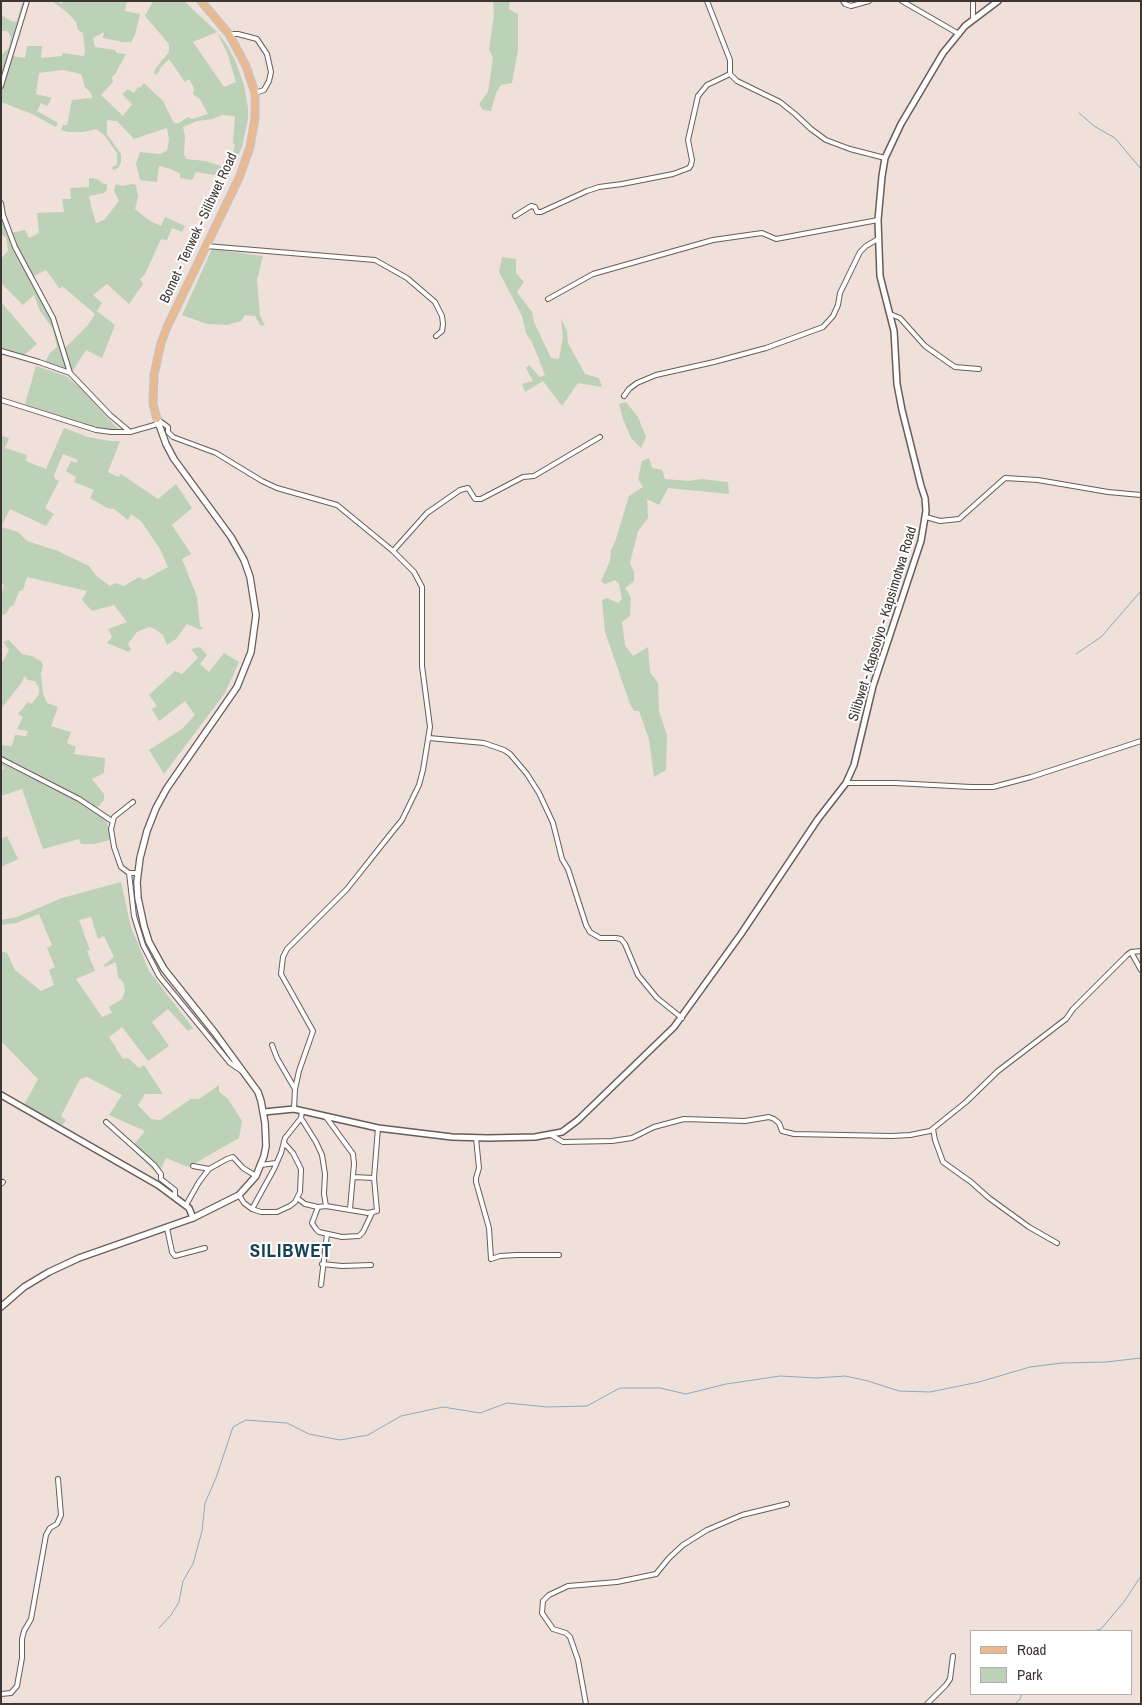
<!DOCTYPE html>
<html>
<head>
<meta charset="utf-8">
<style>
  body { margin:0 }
  #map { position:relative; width:1142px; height:1705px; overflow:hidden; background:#f0e0da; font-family:"Archivo Narrow",sans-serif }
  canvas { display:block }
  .frame { position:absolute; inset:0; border:2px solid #3c3634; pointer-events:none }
  .legend { position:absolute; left:970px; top:1630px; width:162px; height:65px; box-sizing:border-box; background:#fff; border:1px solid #b1afae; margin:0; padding:6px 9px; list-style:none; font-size:15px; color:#3c3634 }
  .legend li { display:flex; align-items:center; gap:10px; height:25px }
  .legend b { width:25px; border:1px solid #b1afae }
</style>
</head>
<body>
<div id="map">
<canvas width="1142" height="1705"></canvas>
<div class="frame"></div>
<ul class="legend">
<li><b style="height:6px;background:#ecb88d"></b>Road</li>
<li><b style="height:14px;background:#bcd1b7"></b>Park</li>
</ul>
</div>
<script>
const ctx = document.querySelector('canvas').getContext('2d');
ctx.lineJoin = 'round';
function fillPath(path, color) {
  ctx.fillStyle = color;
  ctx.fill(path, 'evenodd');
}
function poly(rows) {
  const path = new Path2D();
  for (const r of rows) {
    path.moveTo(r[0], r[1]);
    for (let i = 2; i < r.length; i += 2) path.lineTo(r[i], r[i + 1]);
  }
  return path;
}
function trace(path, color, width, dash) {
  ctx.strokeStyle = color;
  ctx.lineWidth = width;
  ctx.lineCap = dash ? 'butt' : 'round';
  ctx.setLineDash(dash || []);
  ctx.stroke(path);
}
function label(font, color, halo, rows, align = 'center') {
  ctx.font = font + ' "Archivo Narrow",sans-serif';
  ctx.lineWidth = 4;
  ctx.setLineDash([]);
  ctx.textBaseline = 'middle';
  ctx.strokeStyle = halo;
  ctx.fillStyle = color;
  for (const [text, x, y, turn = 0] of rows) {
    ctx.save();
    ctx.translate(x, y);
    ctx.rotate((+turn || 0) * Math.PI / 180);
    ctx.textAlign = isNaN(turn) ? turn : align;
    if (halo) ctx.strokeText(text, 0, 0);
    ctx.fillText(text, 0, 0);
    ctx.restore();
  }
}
const green = poly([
  [52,1,57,1,61,4,64,1,127,1,125,11,140,14,135,35,131,42,123,42,103,38,104,32,93,38,95,47,115,50,117,53,126,54,115,74,112,77,113,82,101,95,123,116,132,104,122,94,128,89,134,93,138,87,140,88,144,83,163,101,174,123,179,123,188,117,192,119,208,114,200,99,193,94,194,88,189,79,185,82,169,59,161,67,158,73,154,75,155,69,169,52,169,44,145,16,153,1,184,1,217,32,227,45,235,60,244,85,248,108,248,119,242,147,228,179,228,173,221,176,196,172,192,180,180,178,180,174,171,169,159,166,157,182,140,180,136,164,140,152,159,154,167,151,169,139,167,128,134,139,117,121,107,120,107,134,121,154,121,162,118,168,113,170,112,167,117,165,117,153,104,135,96,129,83,132,68,132,61,130,63,125,67,125,72,100,92,98,91,93,85,87,81,74,63,70,39,73,36,94,52,98,47,106,41,103,37,111,58,123,56,127,32,114,1,102,1,93,12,56,25,58,27,46,42,46,41,58,62,56,62,53,84,56,85,51,83,33,78,30,76,22,69,14],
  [217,32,228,55,236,82,224,87,193,42],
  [222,115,235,116,233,143,235,145,229,169,205,161,186,159,184,154,185,136,183,127,197,121,213,119],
  [493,1,510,1,509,9,518,14,518,50,512,83,501,85,496,93,491,111,483,110,479,104,488,92,493,58,489,49,494,15],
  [25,2,21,15,1,79,1,55,9,48,11,37,7,31,1,31,1,15,13,22,17,21,22,3],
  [89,178,97,179,104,184,107,184,107,190,104,193,89,196,92,210,96,223,104,220,119,201,114,190,116,184,122,186,132,184,136,185,138,197,135,209,150,221,161,226,165,217,185,226,182,232,172,228,167,240,161,239,145,274,140,279,143,284,129,304,107,284,93,295,102,303,97,311,115,325,102,358,86,350,72,372,64,349,88,325,95,314,62,286,60,289,46,270,32,277,11,233,25,230,29,238,39,233,37,213,64,212,62,199,71,199,70,188,89,187],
  [1,215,19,261,43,301,53,323,65,364,65,370,45,362,50,353,57,347,53,329,40,311,34,295,23,305,1,283,1,259,8,251,6,237,1,235],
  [212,249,263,256,257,280,260,315,265,326,260,325,255,316,245,315,241,321,227,325,207,324,182,315],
  [502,257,516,259,516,273,524,282,517,292,532,312,534,322,551,358,559,359,563,337,561,319,567,331,568,343,585,374,599,378,602,387,578,383,562,406,543,381,525,392,522,384,533,381,526,368,529,365,540,377,545,375,532,342,526,333,522,316,499,272],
  [1,302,37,344,23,356,1,349],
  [36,366,66,376,81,389,120,431,108,430,88,425,25,404],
  [626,402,638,417,646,437,641,448,631,438,623,419,619,404],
  [64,428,88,437,110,441,120,441,108,472,118,477,121,474,158,499,176,484,192,508,172,525,191,554,182,559,197,597,200,626,203,628,201,630,187,624,176,639,167,645,163,635,155,629,149,627,137,632,128,644,131,649,129,652,107,643,112,637,108,629,127,622,114,605,92,611,82,600,87,591,27,577,23,590,19,591,14,605,10,607,6,614,1,615,1,595,4,586,1,580,1,436,9,438,5,448,27,455,26,461,46,469],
  [63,454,78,460,76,463,71,461,66,471,76,477,74,482,94,490,90,498,107,508,114,509,128,520,131,514,141,521,160,549,168,567,144,580,139,577,124,586,115,583,110,586,96,576,89,566,58,551,27,541,18,532,1,527,10,509,46,526,54,514,45,508,59,481,55,479,54,475],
  [649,458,652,468,662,470,665,479,689,481,701,479,728,482,729,494,668,488,659,505,647,499,648,518,638,531,630,563,634,572,634,581,625,588,631,598,630,616,622,622,625,645,633,656,648,647,650,672,658,683,659,711,667,736,666,770,654,777,649,739,639,711,634,711,630,704,605,632,602,600,607,598,618,603,622,599,619,584,615,580,605,584,601,581,610,561,611,550,615,542,629,496,643,487,638,479,642,461],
  [9,640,22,654,32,656,42,662,43,666,41,673,43,694,47,703,58,707,51,726,71,732,67,743,76,747,74,754,105,758,104,773,92,779,104,794,104,800,97,808,43,779,28,769,1,757,1,745,12,746,15,735,26,736,28,731,17,729,23,717,18,714,28,702,32,704,39,694,39,688,35,681,28,680,24,676,22,682,1,709,1,660,3,661,9,650,4,643,5,641],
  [200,647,207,655,200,664,209,672,224,653,239,662,225,693,164,774,149,750,182,729,195,715,185,701,159,721,152,709,157,706,149,695,175,671,182,674,198,658,191,649],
  [1,763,28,774,101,815,107,822,110,840,94,844,81,844,79,839,43,849,22,789,1,796,1,770,5,768,1,766],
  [7,836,18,859,1,867,1,839],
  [121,882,131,927,149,971,193,1028,188,1031,168,1009,152,1022,169,1046,148,1061,122,1027,109,1037,123,1059,128,1058,139,1068,144,1065,163,1094,145,1094,138,1105,151,1119,160,1120,191,1099,199,1099,219,1085,219,1092,228,1099,242,1121,239,1138,188,1167,166,1158,158,1175,131,1148,145,1131,109,1115,122,1095,87,1077,80,1079,61,1116,66,1120,61,1127,23,1107,38,1079,1,1041,1,951,7,953,15,970,41,991,54,985,49,970,55,967,47,948,52,945,39,914,16,923,1,925,1,920,17,917,62,898],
  [91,917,98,939,104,936,114,957,104,965,105,967,116,962,118,977,123,982,125,990,122,999,109,1007,112,1013,102,1017,76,979,95,971,87,951,90,950,79,920]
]);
const stream = poly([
  [1079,113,1094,126,1115,138,1141,169],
  [1076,654,1101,637,1141,591],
  [159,1628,171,1615,179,1602,183,1581,193,1564,202,1531,205,1503,216,1478,233,1427,246,1420,287,1423,309,1434,340,1440,368,1435,401,1416,443,1407,480,1413,507,1403,547,1407,587,1406,620,1388,660,1388,686,1394,726,1384,780,1376,816,1378,845,1376,868,1381,899,1391,930,1392,979,1382,1030,1367,1062,1363,1106,1362,1141,1358],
  [1094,1631,1101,1629,1123,1603,1141,1576],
  [1015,1704,1020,1699,1022,1694]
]);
const minor = poly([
  [707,1,730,60,730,74,737,81,780,102,795,114,811,129,826,140,850,149,885,158],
  [843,1,845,4,851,6,869,1],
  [902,1,959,34],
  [973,19,973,1],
  [229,34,238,34,257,39,267,54,271,72,269,81,264,90,255,93],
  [1,86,27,1],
  [1,203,3,215,15,247,53,318,70,373],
  [515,216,531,206,535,207,537,212,541,212,587,191,599,187,622,184,673,174,689,168,691,165,692,160,688,140,698,96,707,85,730,74],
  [206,246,375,260,407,278,435,302,442,316,443,324,442,331,436,336],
  [548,299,593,274,713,240,762,233,776,239,878,220],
  [890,314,900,318,925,346,949,363,955,367,979,369],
  [1,351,39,362,70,373,110,415,129,431],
  [624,396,629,389,637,383,656,375,714,362,766,348,823,327,833,316,838,305,840,293,860,252,866,246,878,239],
  [1,400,96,430,111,432,130,432,158,424],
  [157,419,168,427,168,432,173,437,216,453,262,481,277,488,337,505,393,551,414,572,422,587,422,666,430,727,423,770,419,785,402,820,389,836,347,889,287,949,283,957,281,974,313,1031,299,1071,295,1089,294,1109],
  [926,517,940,521,959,519,1005,478,1038,480,1108,492,1141,495],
  [393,551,427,513,460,490,468,488,475,499,481,499,523,477,534,476,600,437],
  [429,738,484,743,504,750,510,754,527,774,539,793,553,823,562,859,568,869,586,925,590,932,600,938,616,938,621,939,625,944,638,975,657,998,682,1018],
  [1,759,79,799,112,821],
  [846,783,895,783,971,787,993,787,1031,777,1141,741],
  [133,802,114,817,111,829,114,847,121,867,129,873,137,873],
  [129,873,134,916,143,945,159,976,230,1063,242,1071],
  [1131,952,1141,970],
  [272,1045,277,1058,295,1089],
  [326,1117,353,1154,354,1164,350,1209],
  [301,1118,316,1142,322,1155,325,1174,324,1194,326,1206],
  [106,1122,154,1165,161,1174,161,1179,175,1190,175,1196],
  [933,1129,935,1140,943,1162,971,1182,989,1198,1029,1227,1057,1243],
  [551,1135,563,1142,612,1141,632,1138,654,1127,684,1119,745,1121,769,1117,774,1119,779,1123,782,1131,794,1134,892,1136,910,1135,930,1131,966,1102,998,1071,1066,1019,1073,1009,1127,955,1131,952,1141,951],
  [476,1138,479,1168,476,1178,476,1182,489,1228,491,1259,500,1256,517,1255,559,1255],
  [261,1165,276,1163],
  [193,1166,209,1169],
  [353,1177,374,1178],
  [1,1184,3,1182],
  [239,1195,244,1203,252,1209,261,1212,277,1212,290,1206,295,1202,300,1192,301,1169,293,1153,284,1143],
  [297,1198,305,1204,318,1207,326,1206,368,1213,377,1211,374,1178,378,1128],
  [186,1205,199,1182,209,1169,227,1159,233,1157,243,1168,256,1176],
  [318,1207,312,1223,316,1229,319,1232,342,1237,359,1236,363,1232,372,1213],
  [252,1209,274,1169,281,1153,285,1138,301,1118,302,1111],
  [167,1228,172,1252,175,1256,205,1248],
  [322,1264,342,1266,371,1265],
  [321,1285,327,1234],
  [1,1694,11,1693,17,1686,22,1658,22,1639,24,1631,31,1619,46,1535,50,1528,57,1524,61,1515,58,1479],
  [586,1704,578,1660,570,1637,566,1633,553,1629,542,1613,543,1601,549,1595,568,1586,617,1582,656,1574,669,1558,683,1545,707,1530,742,1515,787,1504],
  [927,1704,946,1685,950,1679,953,1656]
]);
const tertiary = poly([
  [1,1095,158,1185,189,1208,193,1218],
  [264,1112,294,1109,378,1128,452,1137,488,1138,535,1137,562,1132,578,1120,674,1027,741,934,818,819,846,783,854,765,873,686,921,541,926,511,925,498,921,486,902,410,897,384,894,331,880,276,878,220,882,176,885,158,901,124,943,53,965,26,998,1]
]);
const secondary = poly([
  [1,1307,24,1287,49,1272,79,1258,193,1218,239,1195,256,1176,264,1156,266,1146,265,1123,261,1101,258,1092,215,1033,164,969,149,942,144,926,138,898,137,882,140,858,147,831,156,808,167,788,237,687,251,652,256,615,250,577,244,560,231,537,174,459,166,444,157,419]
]);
const primary = poly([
  [157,419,153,404,154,375,161,343,167,327,239,178,250,147,255,118,255,93,246,66,229,34,201,1]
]);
const streetNames = [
  ["Bomet - Tenwek - Silibwet Road",199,228,-65],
  ["Silibwet - Kapsoiyo - Kapsimotwa Road",883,624,-73]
];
const districtNames = [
  ["SILIBWET",291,1252]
];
fillPath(green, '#bcd1b7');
trace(stream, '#89abbc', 1);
trace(minor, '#6a5c57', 6);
trace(tertiary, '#6a5c57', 8);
trace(secondary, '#6a5c57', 8);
trace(primary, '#c4c3c2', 9);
trace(minor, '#fff', 4);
trace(tertiary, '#fff', 5);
trace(secondary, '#fff', 5.5);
trace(primary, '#ecb88d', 6);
label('14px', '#3c3634', '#fff', streetNames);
ctx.letterSpacing = '1px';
label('bold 19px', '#164056', '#fff', districtNames);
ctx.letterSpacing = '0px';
</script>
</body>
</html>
